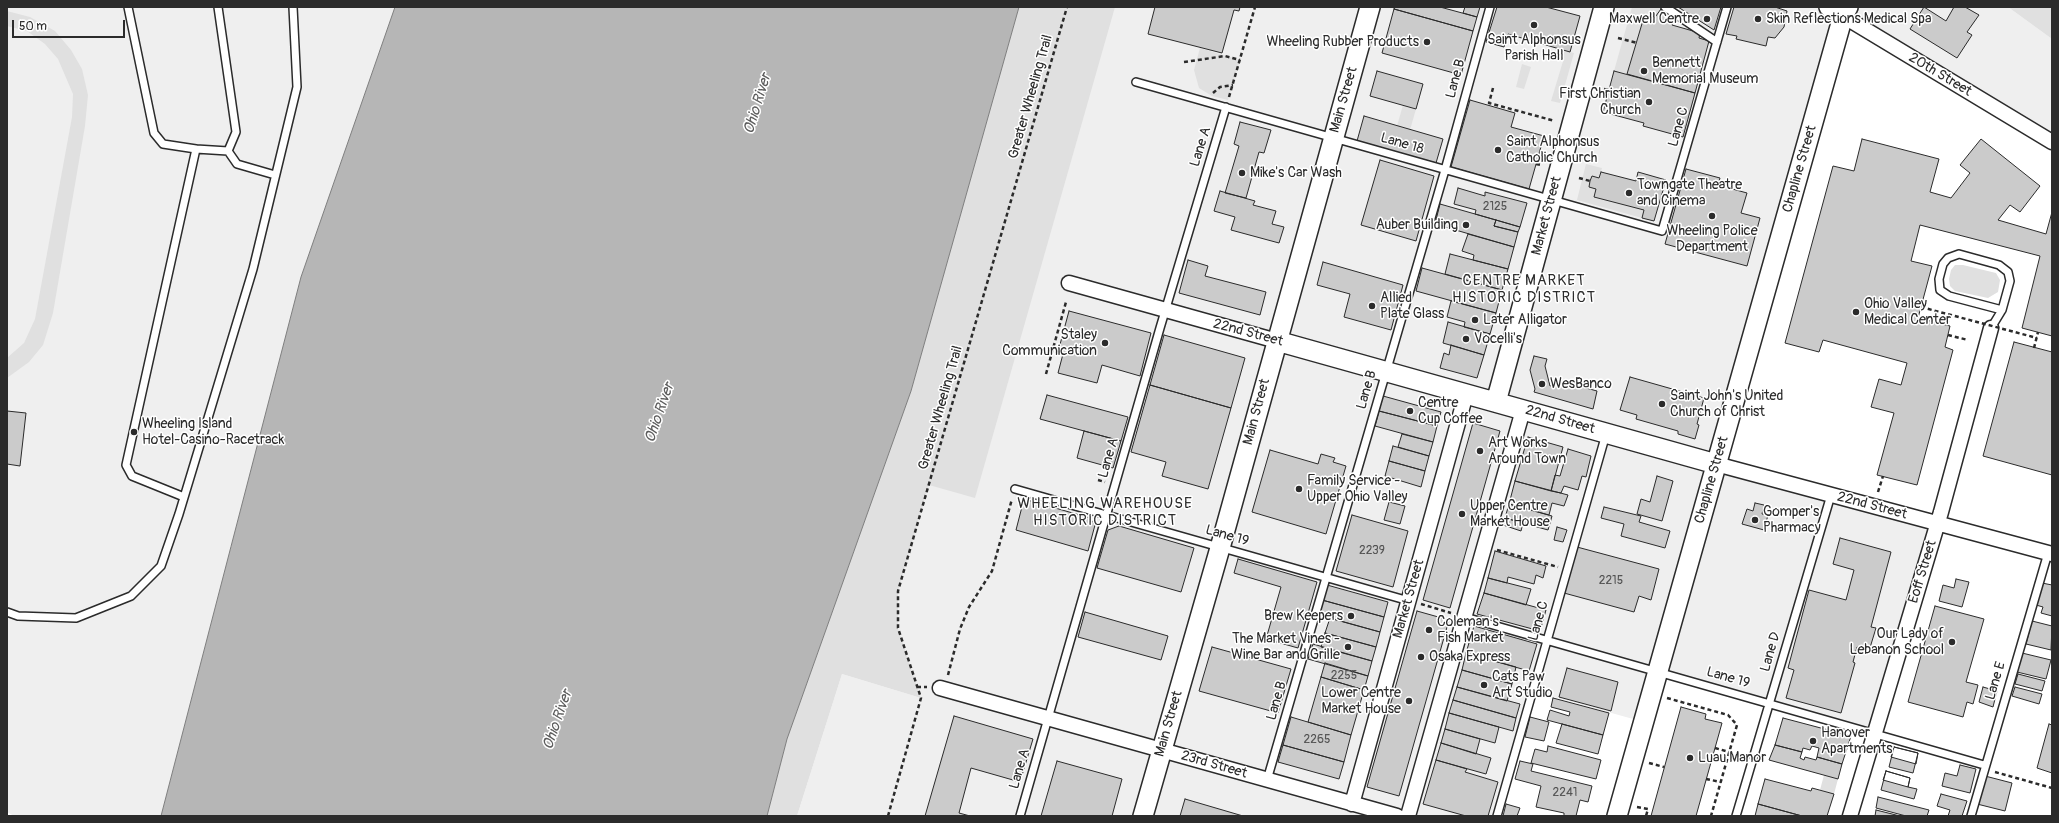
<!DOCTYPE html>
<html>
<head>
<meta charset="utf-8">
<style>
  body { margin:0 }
  #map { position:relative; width:2059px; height:823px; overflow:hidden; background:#fff; font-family:Pangolin,sans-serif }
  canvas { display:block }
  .frame { position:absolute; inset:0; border:8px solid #2b2b2b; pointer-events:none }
  .scale { position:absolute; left:12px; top:20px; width:113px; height:18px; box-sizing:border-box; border:2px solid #2b2b2b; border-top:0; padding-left:5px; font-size:12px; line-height:14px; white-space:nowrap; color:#2b2b2b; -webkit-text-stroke:3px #fff; paint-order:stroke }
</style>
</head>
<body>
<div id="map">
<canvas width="2059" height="823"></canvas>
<div class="frame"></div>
<div class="scale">50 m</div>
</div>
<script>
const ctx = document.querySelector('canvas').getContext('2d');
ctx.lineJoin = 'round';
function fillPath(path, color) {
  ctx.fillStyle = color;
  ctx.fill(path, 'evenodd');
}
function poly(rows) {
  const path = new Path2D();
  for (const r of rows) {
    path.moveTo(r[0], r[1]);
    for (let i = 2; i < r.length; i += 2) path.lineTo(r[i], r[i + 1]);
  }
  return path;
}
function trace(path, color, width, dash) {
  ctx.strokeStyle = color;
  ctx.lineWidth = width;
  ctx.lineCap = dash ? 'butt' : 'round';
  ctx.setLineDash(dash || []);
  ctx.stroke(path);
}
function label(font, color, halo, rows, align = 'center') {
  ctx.font = font + ' Pangolin,sans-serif';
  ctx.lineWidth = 3;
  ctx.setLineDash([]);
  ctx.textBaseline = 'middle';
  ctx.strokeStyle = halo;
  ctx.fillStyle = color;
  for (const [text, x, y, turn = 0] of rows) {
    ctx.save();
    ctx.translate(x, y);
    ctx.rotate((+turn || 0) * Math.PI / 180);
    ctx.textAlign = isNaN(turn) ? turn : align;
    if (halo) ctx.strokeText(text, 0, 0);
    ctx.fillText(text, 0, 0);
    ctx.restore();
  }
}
const built = poly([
  [7,7,395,7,301,277,161,816,14,816,7,812],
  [1067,7,2008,7,2052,39,2052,142,1844,16,1716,464,1937,523,1875,733,1659,672,1644,722,1532,691,1497,816,797,816,842,674,921,698,898,628,898,591]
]);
const green = poly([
  [1019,7,1115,7,975,498,929,485,898,591,898,628,921,698,842,674,797,816,767,816,787,739,911,391],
  [1632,7,1658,7,1661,9,1653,20,1644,17,1627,74,1614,71],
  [2008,7,2052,7,2052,39],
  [7,11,30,17,55,31,71,50,82,69,88,95,85,126,53,313,43,345,29,362,7,378,7,358,24,343,35,319,72,117,73,94,58,59,45,44,27,31,7,26],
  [1200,48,1240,60,1228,100,1212,96,1199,88,1194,70],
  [1558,48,1574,53,1560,103,1551,101,1564,58,1556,56],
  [1522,64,1531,67,1524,89,1516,87],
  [1403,105,1416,109,1410,130,1397,126],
  [1586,164,1602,168,1599,178,1592,176,1589,186,1596,189,1594,197,1644,210,1642,218,1577,200],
  [1955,265,1963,265,1996,273,2000,280,1998,292,1988,298,1955,291,1950,286,1949,279,1951,270],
  [1824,775,1838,779,1834,794,1820,790]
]);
const water = poly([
  [395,7,1019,7,911,391,787,739,767,816,161,816,301,277,395,7]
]);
const building = poly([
  [1155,7,1240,7,1239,11,1234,10,1222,53,1148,34,1155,7],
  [1395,7,1440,7,1477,17,1473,31,1394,9,1395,7],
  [1465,7,1480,7,1477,17,1463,13,1465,7],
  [1497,7,1546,7,1580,16,1570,52,1508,34,1504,47,1486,42,1497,7],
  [1678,7,1721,7,1714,30,1678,7],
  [1734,7,1775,7,1787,11,1784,27,1775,38,1768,37,1766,46,1736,39,1737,36,1726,34,1734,7],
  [1924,7,1946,21,1954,7,1965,7,1979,15,1967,32,1972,35,1957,58,1910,29,1924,7],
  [1394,9,1473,31,1461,75,1382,53,1394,9],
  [1661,9,1674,18,1672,25,1700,33,1699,38,1709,41,1695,93,1627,74,1644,17,1653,20,1661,9],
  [1377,71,1423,84,1416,109,1370,96,1377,71],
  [1614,71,1695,93,1683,137,1643,126,1644,123,1603,112,1614,71],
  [1470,100,1515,113,1511,127,1544,136,1529,189,1451,167,1470,100],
  [1364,116,1443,139,1436,163,1357,141,1364,116],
  [1240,122,1271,130,1264,153,1259,152,1246,198,1225,193,1239,146,1234,144,1240,122],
  [1862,139,1939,159,1930,192,1951,198,1970,173,1960,165,1981,139,2040,186,2020,212,2010,205,1998,220,2046,234,2052,212,2052,336,2022,328,2040,256,1920,225,1911,261,1932,266,1918,318,1950,326,1945,347,1953,350,1917,485,1877,475,1894,413,1871,407,1879,379,1901,385,1907,363,1823,340,1819,352,1785,343,1833,166,1854,171,1862,139],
  [1380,160,1434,176,1416,241,1361,225,1380,160],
  [1686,169,1720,178,1718,185,1747,193,1741,213,1760,218,1747,266,1665,244,1686,169],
  [1601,172,1636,181,1638,172,1666,180,1654,221,1642,218,1644,210,1594,197,1596,189,1589,187,1590,181,1592,176,1599,178,1601,172],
  [1458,188,1485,196,1485,192,1527,203,1520,227,1475,214,1476,210,1454,204,1458,188],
  [1220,191,1255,201,1253,205,1276,211,1272,224,1284,227,1279,243,1231,230,1235,217,1214,211,1220,191],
  [1440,204,1496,220,1494,226,1518,232,1514,247,1435,224,1440,204],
  [1496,220,1520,227,1518,232,1494,226,1496,220],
  [1468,234,1514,247,1508,269,1473,260,1474,255,1462,251,1468,234],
  [1450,254,1508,269,1502,290,1445,274,1450,254],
  [1188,260,1208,266,1205,276,1266,292,1260,315,1179,293,1188,260],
  [1323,262,1403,285,1391,330,1344,317,1350,294,1317,285,1323,262],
  [1422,268,1502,290,1496,313,1416,291,1422,268],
  [1451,301,1496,313,1490,334,1464,327,1465,322,1447,317,1451,301],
  [1069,311,1151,333,1140,376,1102,365,1097,383,1058,373,1063,354,1058,352,1069,311],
  [1448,322,1490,334,1484,355,1443,343,1448,322],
  [1164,335,1245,358,1231,408,1150,385,1164,335],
  [2014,342,2052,352,2052,475,1983,456,2014,342],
  [1451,345,1484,355,1477,378,1440,368,1444,353,1449,355,1451,345],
  [1534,356,1547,359,1545,366,1550,386,1564,382,1597,391,1593,409,1534,392,1535,389,1530,370,1534,356],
  [1630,377,1704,398,1697,424,1699,425,1695,439,1678,434,1678,431,1636,419,1637,415,1620,410,1630,377],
  [1150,385,1231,408,1208,489,1162,476,1166,462,1131,452,1150,385],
  [1047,395,1128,417,1121,441,1040,419,1047,395],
  [1383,396,1441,412,1437,426,1379,411,1383,396],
  [7,411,26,413,20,466,7,464,7,411],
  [1379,411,1437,426,1433,442,1375,426,1379,411],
  [1473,423,1500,431,1450,608,1423,600,1473,423],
  [1084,431,1121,441,1113,468,1077,458,1084,431],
  [1402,434,1433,442,1429,456,1398,447,1402,434],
  [1528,437,1563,447,1551,491,1515,481,1528,437],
  [1393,446,1429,456,1425,471,1389,461,1393,446],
  [1568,449,1591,456,1586,477,1582,476,1578,490,1564,486,1561,493,1551,491,1555,475,1560,476,1568,449],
  [1270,450,1318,464,1321,454,1335,458,1333,462,1346,466,1326,534,1252,512,1270,450],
  [1389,461,1425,471,1421,487,1385,476,1389,461],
  [1657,476,1673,481,1662,521,1637,514,1641,499,1650,502,1657,476],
  [1515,481,1568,495,1564,506,1552,503,1549,515,1509,504,1515,481],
  [1024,499,1090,518,1095,525,1088,551,1016,530,1024,499],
  [1389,502,1405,506,1400,524,1384,520,1389,502],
  [1755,503,1764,505,1762,514,1768,515,1764,530,1742,524,1747,509,1753,511,1755,503],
  [1509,504,1552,516,1548,530,1505,518,1509,504],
  [1604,507,1641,516,1639,522,1670,531,1665,548,1621,536,1624,524,1601,518,1604,507],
  [1352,515,1408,531,1393,587,1336,571,1352,515],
  [1505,518,1523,523,1521,531,1503,525,1505,518],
  [1119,526,1194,548,1181,592,1097,568,1108,530,1119,526],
  [1557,527,1567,530,1563,542,1554,540,1557,527],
  [1840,538,1891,552,1871,627,1876,628,1869,651,1857,647,1853,662,1855,663,1841,713,1786,698,1794,670,1788,668,1809,590,1846,600,1854,570,1833,564,1840,538],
  [1577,547,1659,569,1651,600,1639,596,1634,612,1564,593,1577,547],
  [1495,551,1546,566,1543,578,1536,575,1534,584,1508,577,1507,583,1488,578,1495,551],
  [1238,559,1317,582,1298,648,1266,639,1281,587,1234,573,1238,559],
  [1488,578,1531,589,1526,605,1484,593,1488,578],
  [1956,579,1969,582,1962,607,1939,601,1943,585,1954,588,1956,579],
  [2042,583,2052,585,2052,616,2041,613,2043,607,2036,605,2042,583],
  [1327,585,1388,602,1384,617,1322,600,1327,585],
  [1484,593,1546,610,1540,631,1477,614,1484,593],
  [1322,600,1384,617,1380,632,1318,615,1322,600],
  [1935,606,1984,619,1966,682,1978,685,1973,704,1967,702,1963,717,1908,702,1935,606],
  [1417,611,1449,620,1399,796,1367,787,1417,611],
  [1085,612,1168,636,1161,660,1078,637,1085,612],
  [1330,618,1380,632,1376,647,1325,633,1330,618],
  [2032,621,2052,626,2051,650,2026,644,2032,621],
  [1474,626,1537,644,1529,671,1466,653,1474,626],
  [1325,633,1376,647,1372,661,1321,647,1325,633],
  [1313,644,1372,661,1368,676,1308,659,1313,644],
  [1212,647,1291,669,1278,713,1199,691,1212,647],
  [1466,653,1516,667,1512,684,1462,670,1466,653],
  [2022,653,2051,660,2046,679,2017,672,2022,653],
  [1325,663,1368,676,1364,690,1321,677,1325,663],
  [1567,668,1618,682,1611,711,1559,697,1567,668],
  [1462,670,1512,684,1507,701,1457,687,1462,670],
  [2018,674,2045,681,2042,691,2015,684,2018,674],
  [1321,677,1364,690,1351,735,1308,722,1321,677],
  [1457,687,1520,704,1516,718,1453,700,1457,687],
  [1983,687,1997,691,1993,707,1979,702,1983,687],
  [2015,687,2042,694,2039,704,2012,696,2015,687],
  [1553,698,1609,713,1603,735,1547,720,1550,710,1569,716,1570,712,1551,707,1553,698],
  [1453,700,1516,718,1513,731,1449,713,1453,700],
  [1681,707,1706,714,1705,719,1722,723,1715,748,1696,816,1651,816,1681,707],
  [1449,713,1499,727,1495,743,1445,729,1449,713],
  [954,716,1033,739,1020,782,971,768,959,813,970,816,925,816,954,716],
  [1291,717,1351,735,1344,762,1283,745,1291,717],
  [1530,717,1549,722,1544,741,1525,737,1530,717],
  [1783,718,1851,736,1842,764,1817,757,1819,748,1812,746,1810,750,1803,748,1802,752,1775,745,1783,718],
  [1562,724,1603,735,1598,754,1556,743,1562,724],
  [2049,724,2052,725,2052,773,2037,768,2049,724],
  [1445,729,1480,739,1476,754,1441,743,1445,729],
  [1441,743,1491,758,1486,774,1436,760,1441,743],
  [1283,745,1344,762,1339,779,1278,762,1283,745],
  [1775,745,1802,752,1800,758,1804,760,1805,757,1816,760,1817,757,1842,764,1838,779,1769,760,1775,745],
  [1548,746,1601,760,1596,779,1531,763,1535,749,1547,752,1548,746],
  [1894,747,1918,753,1913,773,1889,767,1894,747],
  [1894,747,1918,753,1916,764,1891,757,1894,747],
  [1436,760,1467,769,1465,772,1498,782,1488,816,1466,816,1423,804,1436,760],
  [1057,761,1122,779,1112,816,1041,816,1057,761],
  [1520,761,1533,764,1531,771,1592,786,1588,802,1580,800,1576,816,1564,816,1564,813,1536,807,1541,786,1515,779,1520,761],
  [1960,765,1976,769,1970,793,1942,786,1945,773,1957,776,1960,765],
  [1886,771,1910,778,1908,787,1917,789,1914,799,1881,790,1886,771],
  [1886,771,1910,778,1908,787,1883,780,1886,771],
  [1985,776,2012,783,2005,811,1977,804,1985,776],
  [1765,779,1811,791,1812,788,1834,794,1827,816,1802,816,1758,804,1765,779],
  [1941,794,1967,801,1962,816,1948,816,1950,810,1937,806,1941,794],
  [1878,797,1929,810,1927,816,1906,816,1876,808,1878,797],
  [1185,799,1243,816,1180,816,1185,799],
  [1506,804,1520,808,1517,816,1503,816,1506,804],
  [1758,804,1802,816,1755,816,1758,804],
  [1876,810,1900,816,1875,816,1876,810]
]);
const path = poly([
  [1618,38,1637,43],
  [1184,62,1225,56,1240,60],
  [1493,88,1489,103,1555,121],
  [1604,89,1609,90],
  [1213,93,1220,87,1233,85],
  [1229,97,1255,7],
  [1536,164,1542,165],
  [1579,178,1590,181],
  [1947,325,1950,314],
  [1948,335,1968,340],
  [2034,348,2038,332],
  [1046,374,1066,302],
  [1098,480,1105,482],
  [1878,492,1883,476],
  [1497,550,1558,567],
  [1421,604,1451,613],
  [948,675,960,629,969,607,992,571,1012,499],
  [917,687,927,687],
  [1667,698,1728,715,1737,725,1711,816],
  [1715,748,1729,752],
  [1649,763,1664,767],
  [1995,772,2052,788],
  [1706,779,1721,782],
  [1637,807,1648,809,1646,816],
  [888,816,921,698,898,628,898,591,1067,7]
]);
const lane = poly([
  [128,7,154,133,163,144,196,149,228,151,236,132,218,7],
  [1665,7,1717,42],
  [1136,82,1662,231,1727,7],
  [228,151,237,164,275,175],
  [1991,328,2002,310,2010,281,2008,272,1999,265,1959,254,1948,258,1943,264,1939,279,1940,290,1949,296,2002,310],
  [1015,489,1409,601],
  [184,497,132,476,126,465,196,149],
  [7,612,18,616,76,618,131,596,161,566,179,514,253,269,297,87,293,7],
  [1465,617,1984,765],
  [1267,780,1445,170,1490,7],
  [1020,816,1160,328,1226,107],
  [1497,816,1606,434],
  [1736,816,1831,495],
  [1971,816,2048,553]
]);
const street = poly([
  [1843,16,2052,142],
  [1069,283,1277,341],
  [1716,464,2052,554],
  [940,688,1397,816],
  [1352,804,1466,394],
  [1408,816,1523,410],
  [1850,816,1941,512,1991,328]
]);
const secondary = poly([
  [1829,7,1843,16],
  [1277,341,1716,464],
  [1496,402,1604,7],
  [1143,816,1220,548,1370,7],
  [1617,816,1843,16,1848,7]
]);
const pathBridge = poly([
  [1921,307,2037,338]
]);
const markers = [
  [1707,19,4,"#2b2b2b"],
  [1758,19,4,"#2b2b2b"],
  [1534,25,4,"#2b2b2b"],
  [1427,42,4,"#2b2b2b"],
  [1644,71,4,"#2b2b2b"],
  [1649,102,4,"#2b2b2b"],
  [1498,150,4,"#2b2b2b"],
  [1242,173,4,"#2b2b2b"],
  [1629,193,4,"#2b2b2b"],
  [1712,216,4,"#2b2b2b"],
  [1466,225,4,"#2b2b2b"],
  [1372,306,4,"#2b2b2b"],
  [1856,312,4,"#2b2b2b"],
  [1475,320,4,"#2b2b2b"],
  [1466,339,4,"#2b2b2b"],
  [1105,343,4,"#2b2b2b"],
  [1542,384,4,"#2b2b2b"],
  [1662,404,4,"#2b2b2b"],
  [1410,411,4,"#2b2b2b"],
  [134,432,4,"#2b2b2b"],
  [1480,451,4,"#2b2b2b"],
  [1299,489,4,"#2b2b2b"],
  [1462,514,4,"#2b2b2b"],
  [1755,520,4,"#2b2b2b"],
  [1351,616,4,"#2b2b2b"],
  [1429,630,4,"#2b2b2b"],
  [1952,642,4,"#2b2b2b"],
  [1348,647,4,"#2b2b2b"],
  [1421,657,4,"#2b2b2b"],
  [1484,685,4,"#2b2b2b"],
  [1409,701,4,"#2b2b2b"],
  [1813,741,4,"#2b2b2b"],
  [1690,758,4,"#2b2b2b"]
];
const numberNames = [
  ["2125",1495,207],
  ["2239",1372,551],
  ["2215",1611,581],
  ["2255",1344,676],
  ["2265",1317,740],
  ["2241",1565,793]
];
const poiNames = [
  ["Maxwell Centre",1699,19,"right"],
  ["Skin Reflections Medical Spa",1766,19],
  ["Saint Alphonsus",1534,40,"center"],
  ["Parish Hall",1534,56,"center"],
  ["Wheeling Rubber Products",1419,42,"right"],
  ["Bennett",1652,63],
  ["Memorial Museum",1652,79],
  ["First Christian",1641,94,"right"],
  ["Church",1641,110,"right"],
  ["Saint Alphonsus",1506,142],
  ["Catholic Church",1506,158],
  ["Mike's Car Wash",1250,173],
  ["Towngate Theatre",1637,185],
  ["and Cinema",1637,201],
  ["Auber Building",1458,225,"right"],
  ["Wheeling Police",1712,231,"center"],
  ["Department",1712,247,"center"],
  ["Allied",1380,298],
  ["Plate Glass",1380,314],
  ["Ohio Valley",1864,304],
  ["Medical Center",1864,320],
  ["Later Alligator",1483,320],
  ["Staley",1097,335,"right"],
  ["Communication",1097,351,"right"],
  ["Vocelli's",1474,339],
  ["WesBanco",1550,384],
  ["Saint John's United",1670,396],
  ["Church of Christ",1670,412],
  ["Centre",1418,403],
  ["Cup Coffee",1418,419],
  ["Wheeling Island",142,424],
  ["Hotel-Casino-Racetrack",142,440],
  ["Art Works",1488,443],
  ["Around Town",1488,459],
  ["Family Service -",1307,481],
  ["Upper Ohio Valley",1307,497],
  ["Upper Centre",1470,506],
  ["Market House",1470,522],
  ["Gomper's",1763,512],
  ["Pharmacy",1763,528],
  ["Brew Keepers",1343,616,"right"],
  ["Coleman's",1437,622],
  ["Fish Market",1437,638],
  ["Our Lady of",1944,634,"right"],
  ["Lebanon School",1944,650,"right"],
  ["The Market Vines -",1340,639,"right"],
  ["Wine Bar and Grille",1340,655,"right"],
  ["Osaka Express",1429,657],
  ["Cats Paw",1492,677],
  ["Art Studio",1492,693],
  ["Lower Centre",1401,693,"right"],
  ["Market House",1401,709,"right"],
  ["Hanover",1821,733],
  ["Apartments",1821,749],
  ["Luau Manor",1698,758]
];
const streetNames = [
  ["20th Street",1940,75,31],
  ["Lane B",1456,79,-75],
  ["Greater Wheeling Trail",1031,97,-74],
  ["Main Street",1344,100,-74],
  ["Lane C",1679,127,-74],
  ["Lane 18",1402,144,16],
  ["Lane A",1201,147,-73],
  ["Chapline Street",1800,169,-74],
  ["Market Street",1547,216,-75],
  ["22nd Street",1248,333,15],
  ["Lane B",1367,390,-74],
  ["Greater Wheeling Trail",941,408,-74],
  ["Main Street",1257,412,-75],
  ["22nd Street",1560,420,16],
  ["Lane A",1109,458,-74],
  ["Chapline Street",1712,480,-74],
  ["22nd Street",1872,506,15],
  ["Lane 19",1227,536,16],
  ["Eoff Street",1923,572,-73],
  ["Market Street",1409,599,-74],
  ["Lane C",1539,621,-74],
  ["Lane D",1771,652,-74],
  ["Lane 19",1728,678,16],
  ["Lane E",1996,681,-73],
  ["Lane B",1277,701,-74],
  ["Main Street",1169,724,-74],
  ["23rd Street",1214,765,16],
  ["Lane A",1020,769,-74]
];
const waterNames = [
  ["Ohio River",758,104,-73],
  ["Ohio River",660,413,-71],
  ["Ohio River",558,720,-71]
];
const neighbourhoodNames = [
  ["CENTRE MARKET",1524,281],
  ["HISTORIC DISTRICT",1524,298],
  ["WHEELING WAREHOUSE",1105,504],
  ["HISTORIC DISTRICT",1105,521]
];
fillPath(built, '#efefef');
fillPath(green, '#e0e0e0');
fillPath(water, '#b6b6b6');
trace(water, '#7e7e7e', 1);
fillPath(building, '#cbcbcb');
trace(building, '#2b2b2b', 1);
trace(lane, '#2b2b2b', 10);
trace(street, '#2b2b2b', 17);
trace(secondary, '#2b2b2b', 22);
trace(path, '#2b2b2b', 2.5, [4, 3]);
trace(lane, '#fff', 7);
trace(street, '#fff', 14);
trace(secondary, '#fff', 19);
trace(pathBridge, '#2b2b2b', 2.5, [4, 3]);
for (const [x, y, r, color] of markers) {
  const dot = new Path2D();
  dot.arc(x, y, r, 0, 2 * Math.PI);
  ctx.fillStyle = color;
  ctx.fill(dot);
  trace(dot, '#fff', 1.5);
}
label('12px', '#535353', null, numberNames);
label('14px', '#2b2b2b', '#fff', poiNames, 'left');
label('14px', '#2b2b2b', '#fff', streetNames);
label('italic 15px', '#5c5c5c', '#fff', waterNames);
ctx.letterSpacing = '1px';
label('15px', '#2b2b2b', '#fff', neighbourhoodNames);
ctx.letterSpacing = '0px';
</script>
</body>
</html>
